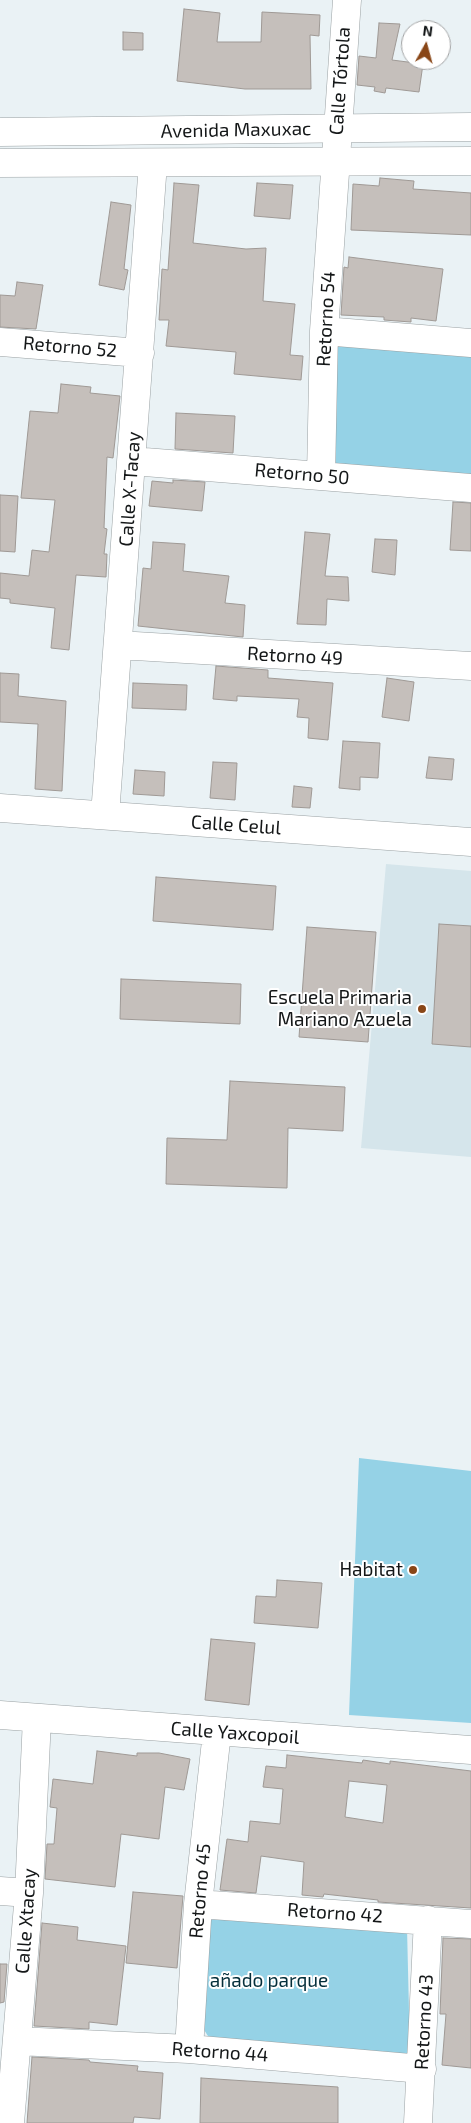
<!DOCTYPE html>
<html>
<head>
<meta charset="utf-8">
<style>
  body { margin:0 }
  #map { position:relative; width:471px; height:2123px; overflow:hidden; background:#eaf2f5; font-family:"Exo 2",sans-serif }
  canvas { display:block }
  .north { position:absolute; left:401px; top:20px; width:50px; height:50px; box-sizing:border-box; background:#fff; border:1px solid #a1a2a3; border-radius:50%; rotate:7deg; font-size:14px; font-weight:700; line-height:20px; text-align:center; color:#141718 }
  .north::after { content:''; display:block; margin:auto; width:18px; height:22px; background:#894617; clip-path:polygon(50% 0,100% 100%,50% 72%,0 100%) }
</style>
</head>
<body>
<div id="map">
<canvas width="471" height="2123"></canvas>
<div class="north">N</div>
</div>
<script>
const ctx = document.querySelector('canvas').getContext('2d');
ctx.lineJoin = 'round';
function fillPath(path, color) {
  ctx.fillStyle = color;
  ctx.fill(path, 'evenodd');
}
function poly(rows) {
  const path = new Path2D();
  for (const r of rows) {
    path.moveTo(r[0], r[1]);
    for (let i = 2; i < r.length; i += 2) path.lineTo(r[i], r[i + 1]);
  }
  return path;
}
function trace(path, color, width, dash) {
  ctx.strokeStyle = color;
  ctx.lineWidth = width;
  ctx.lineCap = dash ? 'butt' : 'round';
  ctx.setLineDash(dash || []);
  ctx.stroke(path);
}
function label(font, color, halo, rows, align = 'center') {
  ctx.font = font + ' "Exo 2",sans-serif';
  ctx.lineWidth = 4;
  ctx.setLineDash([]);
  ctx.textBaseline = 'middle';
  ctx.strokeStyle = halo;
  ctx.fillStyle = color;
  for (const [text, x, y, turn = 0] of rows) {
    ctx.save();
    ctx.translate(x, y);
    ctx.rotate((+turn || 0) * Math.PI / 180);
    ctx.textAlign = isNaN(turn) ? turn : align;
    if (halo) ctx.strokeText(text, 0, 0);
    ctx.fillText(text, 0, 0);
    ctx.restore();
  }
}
const built = poly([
  [386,864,471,871,471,1157,361,1148]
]);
const green = poly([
  [334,341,471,352,471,477,333,469],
  [359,1458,471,1471,471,1723,349,1715],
  [212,1912,407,1928,410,2053,404,2055,211,2041,198,2020,201,1934]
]);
const building = poly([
  [184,9,220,13,217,42,261,42,262,12,320,15,319,36,310,35,311,89,245,89,177,81,184,9],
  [379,23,400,24,392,60,423,64,419,92,386,88,385,93,374,91,375,87,357,85,359,56,376,58,379,23],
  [123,32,143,33,143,50,123,50,123,32],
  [380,178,414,181,413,189,471,193,471,235,351,230,353,184,379,186,380,178],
  [174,183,199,185,193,243,246,249,266,248,263,301,295,304,290,355,303,356,301,380,234,374,236,352,166,346,169,320,159,320,162,269,168,270,174,183],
  [257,183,293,185,290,219,254,216,257,183],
  [111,202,131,205,124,269,128,270,124,290,99,285,111,202],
  [349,257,443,269,436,321,411,318,411,322,384,320,384,317,341,315,344,267,348,268,349,257],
  [17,282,43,285,36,329,0,327,0,295,15,296,17,282],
  [61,384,91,387,90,393,120,396,113,458,107,457,104,528,107,529,104,554,107,554,106,577,76,575,69,650,51,648,55,608,10,603,10,599,0,598,0,573,29,576,32,550,49,552,55,500,21,498,30,411,58,413,61,384],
  [176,413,235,416,233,453,175,449,176,413],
  [173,480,205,482,202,511,149,506,152,481,173,483,173,480],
  [0,495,18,496,15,552,0,551,0,495],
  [453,502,471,503,471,551,450,550,453,502],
  [305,532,330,534,325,576,348,577,349,601,327,599,326,625,297,624,305,532],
  [375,539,397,540,395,575,372,572,375,539],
  [153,542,185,544,183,571,229,576,225,603,245,605,243,637,138,626,143,568,151,569,153,542],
  [216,666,268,670,268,678,333,683,328,740,308,738,309,718,297,717,299,699,237,696,237,701,213,699,216,666],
  [0,673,19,674,18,696,66,701,62,791,35,789,38,724,0,722,0,673],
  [387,678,414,682,409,721,382,717,387,678],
  [133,683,187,685,186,710,132,708,133,683],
  [343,741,380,743,378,778,360,777,360,790,339,788,343,741],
  [429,757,454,759,452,780,426,778,429,757],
  [213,762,237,763,235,800,210,798,213,762],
  [135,770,165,772,164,796,133,794,135,770],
  [294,786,312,788,310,808,292,807,294,786],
  [156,877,276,886,273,930,153,921,156,877],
  [439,924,471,926,471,1047,432,1044,439,924],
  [307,927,376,932,368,1042,299,1037,307,927],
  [121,979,241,984,240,1024,120,1019,121,979],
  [230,1081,345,1087,343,1131,288,1128,287,1188,166,1184,167,1138,227,1140,230,1081],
  [277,1580,322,1583,318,1628,254,1623,256,1596,276,1597,277,1580],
  [211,1639,255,1643,249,1705,205,1700,211,1639],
  [97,1751,137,1756,137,1753,159,1753,190,1759,184,1790,165,1787,159,1839,121,1834,115,1887,45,1879,47,1844,54,1844,57,1808,50,1807,53,1779,93,1784,97,1751],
  [287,1755,362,1763,363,1760,390,1764,390,1761,471,1771,471,1908,378,1902,378,1900,324,1894,323,1897,302,1895,304,1862,261,1856,256,1893,220,1890,227,1839,248,1842,250,1821,280,1824,283,1789,263,1787,266,1766,286,1768,287,1755],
  [349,1781,387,1785,383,1823,345,1817,349,1781],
  [133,1892,183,1896,177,1968,126,1963,133,1892],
  [42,1923,78,1927,77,1940,126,1946,117,2025,89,2022,89,2029,34,2026,42,1923],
  [443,1938,471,1939,471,2068,442,2065,446,2014,440,2014,443,1938],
  [0,1964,7,1964,4,2002,0,2003,0,1964],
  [32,2057,89,2060,90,2062,138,2066,137,2071,163,2073,160,2119,134,2117,133,2123,27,2123,32,2057],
  [201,2078,338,2087,338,2123,200,2123,201,2078]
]);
const street = poly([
  [324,331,471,343],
  [0,342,140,353],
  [132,461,471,488],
  [321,476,324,331,347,0],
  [118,645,471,666],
  [0,808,471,842],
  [105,815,153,163],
  [0,1715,471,1750],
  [0,1891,29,1893],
  [198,1904,471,1924],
  [17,2041,189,2049,422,2069],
  [189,2049,198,1904,217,1732],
  [10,2123,29,1893,37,1718],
  [418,2123,428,1920]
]);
const secondary = poly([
  [0,132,471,127],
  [0,163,471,161]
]);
const markers = [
  [422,1009,5,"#894617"],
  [413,1570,5,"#894617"]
];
const streetNames = [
  ["Calle Tórtola",340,81,-86],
  ["Avenida Maxuxac",236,130,-1],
  ["Retorno 54",326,319,-87],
  ["Retorno 52",70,347,5],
  ["Retorno 50",302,474,5],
  ["Calle X-Tacay",130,489,-86],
  ["Retorno 49",295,656,3],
  ["Calle Celul",236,825,4],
  ["Calle Yaxcopoil",235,1733,4],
  ["Retorno 45",200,1891,-85],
  ["Retorno 42",335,1913,4],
  ["Calle Xtacay",26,1921,-86],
  ["Retorno 43",424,2022,-87],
  ["Retorno 44",220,2052,4]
];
const poiNames = [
  ["Escuela Primaria",412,998],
  ["Mariano Azuela",412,1020],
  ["Habitat",403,1570]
];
const parkNames = [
  ["añado parque",269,1981]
];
fillPath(built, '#d5e5eb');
fillPath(green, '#95d2e6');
fillPath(building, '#c5bfbb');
trace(building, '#9f9995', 1);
trace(street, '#9aa1a3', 29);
trace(secondary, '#9aa1a3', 29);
trace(street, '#fff', 28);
trace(secondary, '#fff', 28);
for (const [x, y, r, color] of markers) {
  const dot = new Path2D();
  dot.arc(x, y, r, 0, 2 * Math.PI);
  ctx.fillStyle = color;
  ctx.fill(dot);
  trace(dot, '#fff', 2);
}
label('19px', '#141718', '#fff', streetNames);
label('19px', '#141718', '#fff', poiNames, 'right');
label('19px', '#042f3b', '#fff', parkNames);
</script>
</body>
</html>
